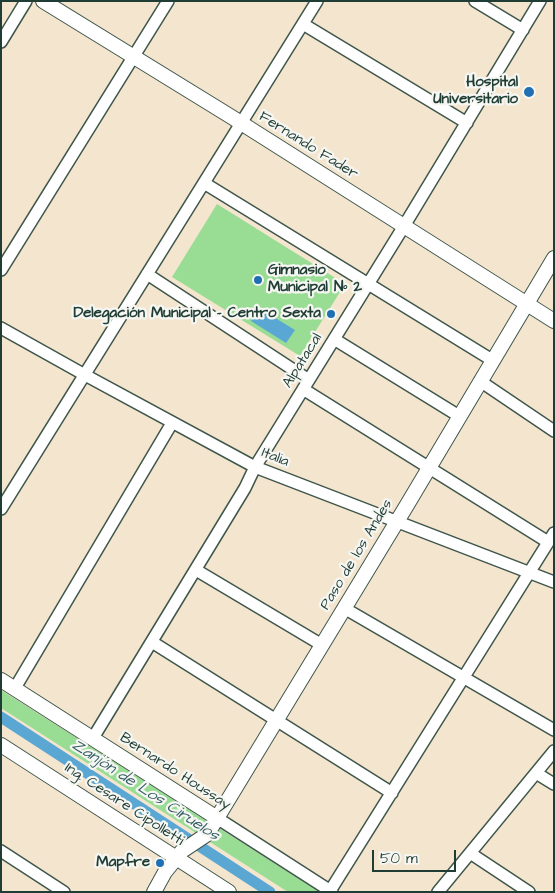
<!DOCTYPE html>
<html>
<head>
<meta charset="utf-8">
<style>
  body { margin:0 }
  #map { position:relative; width:555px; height:893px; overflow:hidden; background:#f4e5cf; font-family:"Architects Daughter",sans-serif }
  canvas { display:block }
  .frame { position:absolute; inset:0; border:2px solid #1f3d34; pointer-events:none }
  .scale { position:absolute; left:372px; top:850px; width:84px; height:22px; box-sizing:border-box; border:2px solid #1f3d34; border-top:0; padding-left:6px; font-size:15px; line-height:18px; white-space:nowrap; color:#1f3d34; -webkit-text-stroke:4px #f6f6f2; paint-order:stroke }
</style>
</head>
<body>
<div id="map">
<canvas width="555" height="893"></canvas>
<div class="frame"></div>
<div class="scale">50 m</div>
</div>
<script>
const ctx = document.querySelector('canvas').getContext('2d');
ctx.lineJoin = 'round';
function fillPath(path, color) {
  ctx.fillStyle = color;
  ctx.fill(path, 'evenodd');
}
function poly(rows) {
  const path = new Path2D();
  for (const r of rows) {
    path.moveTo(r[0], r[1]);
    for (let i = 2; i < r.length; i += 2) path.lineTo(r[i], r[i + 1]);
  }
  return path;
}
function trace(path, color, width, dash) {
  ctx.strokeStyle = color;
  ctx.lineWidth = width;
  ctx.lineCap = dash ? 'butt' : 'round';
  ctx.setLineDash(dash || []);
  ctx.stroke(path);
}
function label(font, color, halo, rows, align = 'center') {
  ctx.font = font + ' "Architects Daughter",sans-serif';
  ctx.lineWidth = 4.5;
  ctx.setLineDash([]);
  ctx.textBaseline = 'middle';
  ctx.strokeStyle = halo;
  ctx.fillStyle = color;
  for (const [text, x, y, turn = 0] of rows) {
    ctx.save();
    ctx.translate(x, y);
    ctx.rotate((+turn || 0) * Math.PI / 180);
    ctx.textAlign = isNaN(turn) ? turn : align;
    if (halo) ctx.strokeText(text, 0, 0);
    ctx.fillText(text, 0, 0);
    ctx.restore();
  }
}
const green = poly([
  [217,204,345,284,300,356,172,277],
  [1,690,320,892,288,892,1,708]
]);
const water = poly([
  [259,308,295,330,286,343,251,321]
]);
const canal = poly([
  [1,717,270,892]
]);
const minor = poly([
  [475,1,523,30],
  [303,24,467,123],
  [1,42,26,1],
  [204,183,492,360],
  [1,270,168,1],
  [147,274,309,380],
  [1,328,85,375,255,467,554,582],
  [334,339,459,416],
  [480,381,554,431],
  [303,389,548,542],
  [1,509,317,1],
  [196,570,322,645],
  [344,608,554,730],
  [152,642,392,793],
  [15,688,172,423],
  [93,738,245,488,255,467,404,226,540,1],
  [536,773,554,784],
  [217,818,332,892],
  [1,851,64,892],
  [470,853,529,892],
  [330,891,554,533],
  [438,892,554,751]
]);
const tertiary = poly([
  [43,1,230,116,554,321],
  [1,680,217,818],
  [1,745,229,892],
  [154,892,165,872,182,851,206,835,211,828,407,505,554,258]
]);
const markers = [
  [529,92,6,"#1f6fb2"],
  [258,280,5,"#1f6fb2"],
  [331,314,5,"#1f6fb2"],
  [160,863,5,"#1f6fb2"]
];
const poiNames = [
  ["Hospital",518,83],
  ["Universitario",518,100],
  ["Gimnasio",268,271,"left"],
  ["Municipal Nº 2",268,288,"left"],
  ["Delegación Municipal - Centro Sexta",321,314],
  ["Mapfre",150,863]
];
const streetNames = [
  ["Fernando Fader",308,146,32],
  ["Alpatacal",303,361,-58],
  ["Italia",275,458,22],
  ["Paso de los Andes",357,555,-59],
  ["Bernardo Houssay",175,772,33],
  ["Ing. Cesare Cipolletti",124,805,33]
];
const waterNames = [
  ["Zanjón de Los Ciruelos",145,791,33]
];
fillPath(green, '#99dc94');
fillPath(water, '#5ba7d4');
trace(canal, '#5ba7d4', 11);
trace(minor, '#3f564b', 14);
trace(tertiary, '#3f564b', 16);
trace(minor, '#fff', 11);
trace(tertiary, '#fff', 14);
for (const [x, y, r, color] of markers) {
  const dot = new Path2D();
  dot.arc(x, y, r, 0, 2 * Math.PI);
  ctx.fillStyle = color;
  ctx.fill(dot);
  trace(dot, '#f6f6f2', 2);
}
label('bold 15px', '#1f3d34', '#f6f6f2', poiNames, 'right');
label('15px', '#1f3d34', '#f6f6f2', streetNames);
label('italic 16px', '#315d64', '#f6f6f2', waterNames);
</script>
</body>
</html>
